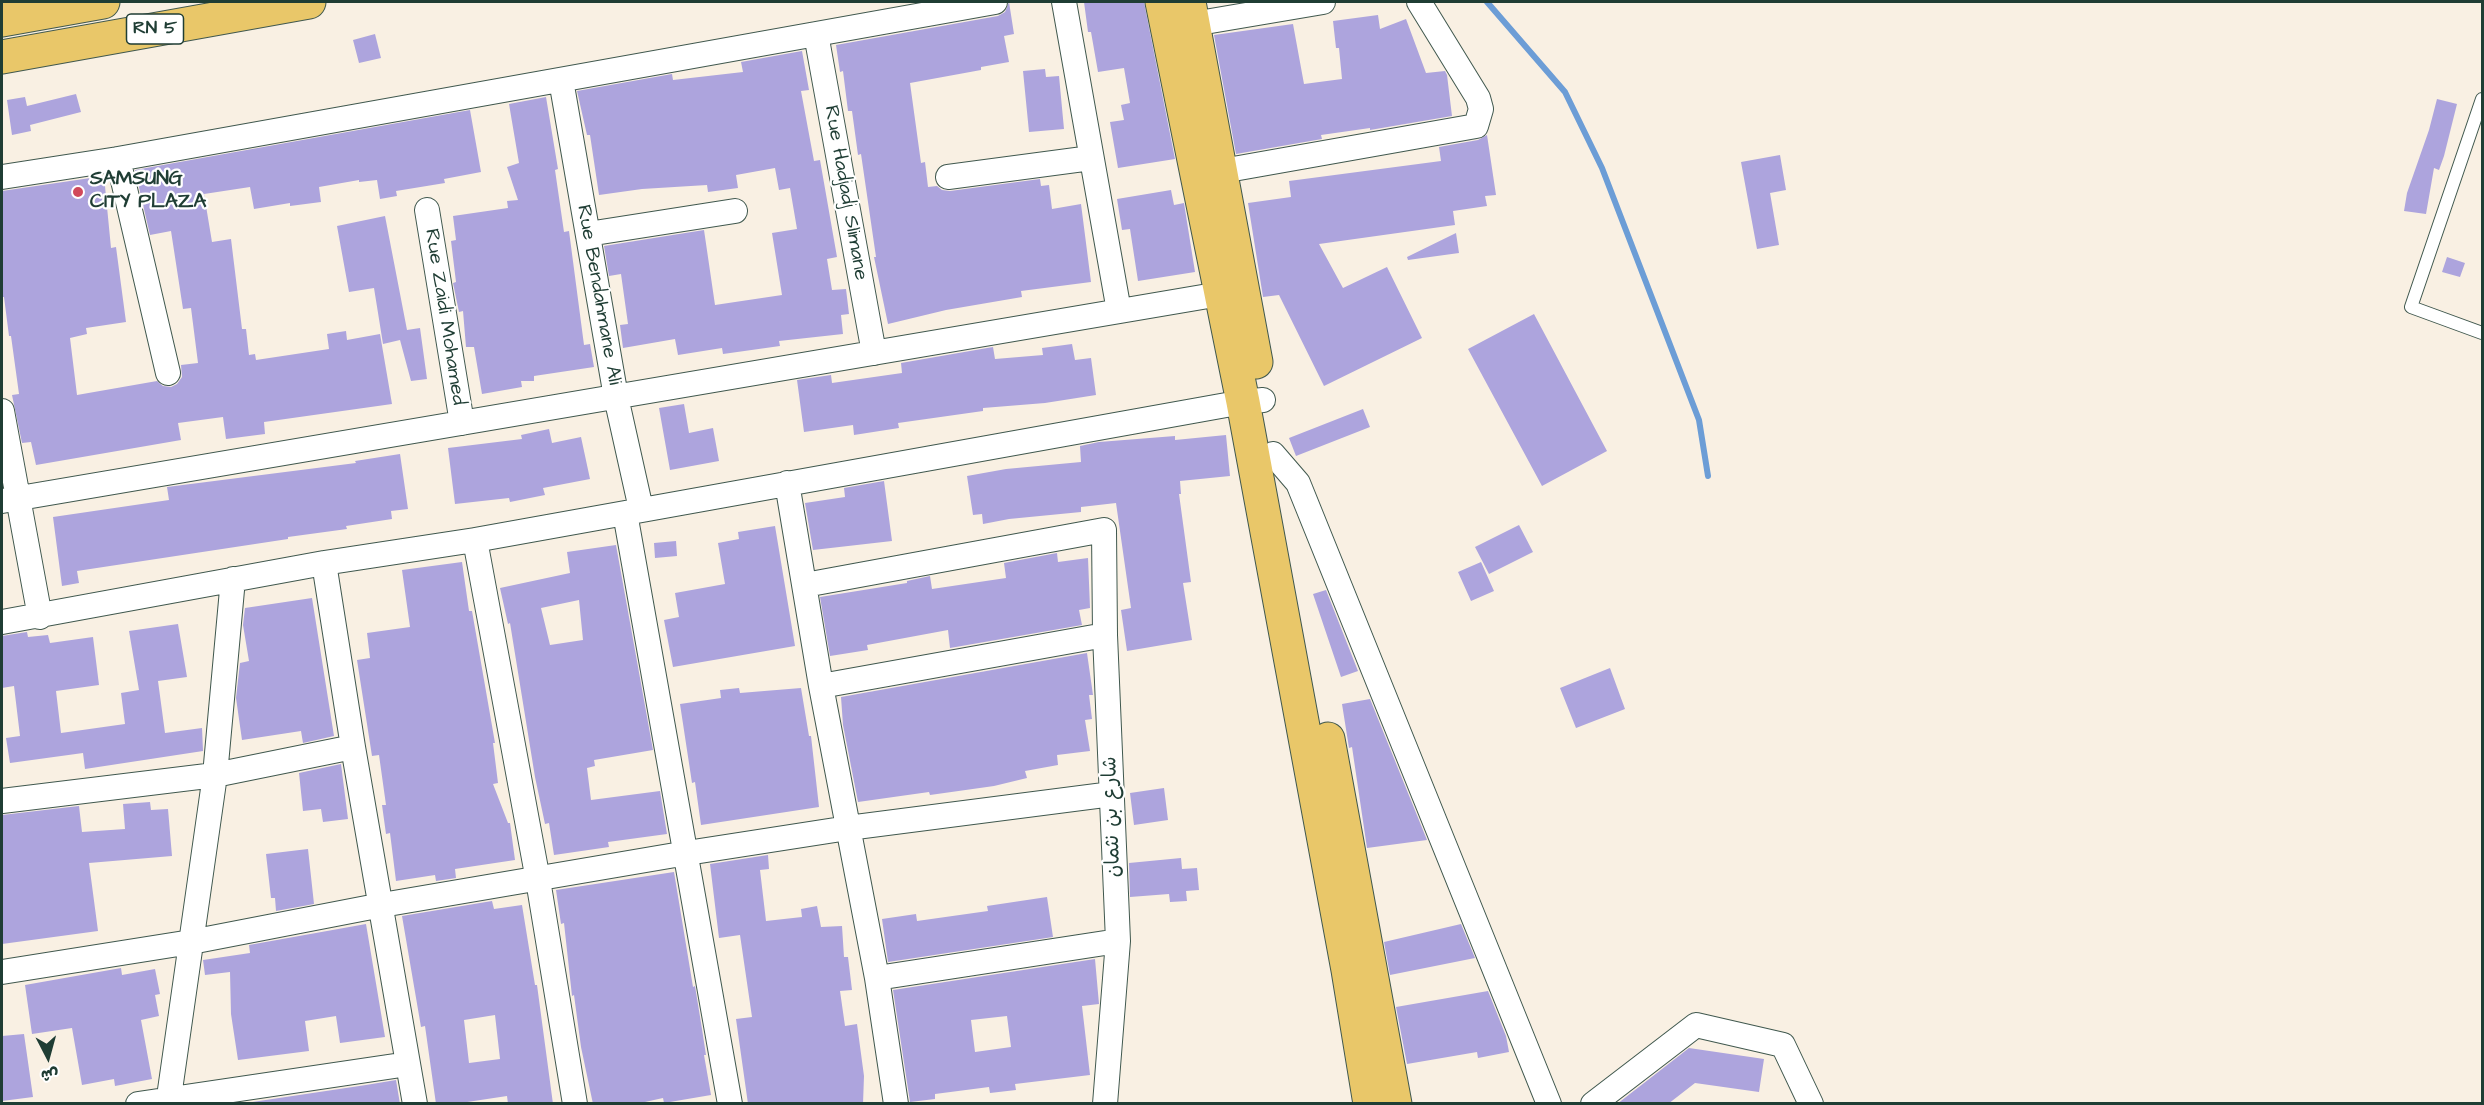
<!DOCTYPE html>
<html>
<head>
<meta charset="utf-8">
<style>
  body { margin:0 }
  #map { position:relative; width:2484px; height:1105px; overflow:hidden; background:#f9f0e3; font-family:"Architects Daughter","Playpen Sans Arabic",sans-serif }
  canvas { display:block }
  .frame { position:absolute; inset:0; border:3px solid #1f3d34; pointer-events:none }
  .north { position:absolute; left:18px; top:1027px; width:60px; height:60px; -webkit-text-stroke:4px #fff; paint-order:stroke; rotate:174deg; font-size:16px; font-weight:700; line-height:24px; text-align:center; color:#1f3d34 }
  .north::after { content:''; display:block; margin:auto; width:21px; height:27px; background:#1f3d34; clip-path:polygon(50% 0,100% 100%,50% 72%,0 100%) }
</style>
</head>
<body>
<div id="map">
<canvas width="2484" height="1105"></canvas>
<div class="frame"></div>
<div class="north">ش</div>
</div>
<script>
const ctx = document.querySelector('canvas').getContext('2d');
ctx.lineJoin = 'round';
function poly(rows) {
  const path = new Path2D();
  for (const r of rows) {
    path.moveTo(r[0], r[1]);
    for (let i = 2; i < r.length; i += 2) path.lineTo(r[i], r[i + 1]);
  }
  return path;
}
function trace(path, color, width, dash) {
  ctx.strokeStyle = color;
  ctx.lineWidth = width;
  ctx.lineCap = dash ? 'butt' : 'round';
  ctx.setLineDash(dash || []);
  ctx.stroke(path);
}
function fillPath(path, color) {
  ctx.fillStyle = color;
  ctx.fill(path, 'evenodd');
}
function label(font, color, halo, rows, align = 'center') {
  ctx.font = font + ' "Architects Daughter","Playpen Sans Arabic",sans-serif';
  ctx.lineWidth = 4.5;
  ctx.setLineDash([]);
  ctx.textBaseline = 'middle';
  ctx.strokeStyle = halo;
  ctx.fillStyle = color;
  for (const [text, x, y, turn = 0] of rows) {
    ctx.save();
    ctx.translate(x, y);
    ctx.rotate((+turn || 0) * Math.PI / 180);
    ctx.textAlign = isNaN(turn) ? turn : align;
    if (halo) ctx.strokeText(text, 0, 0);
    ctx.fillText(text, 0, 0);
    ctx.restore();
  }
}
const stream = poly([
  [1487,2,1565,92,1602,168,1699,420,1708,476]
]);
const building = poly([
  [1009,2,1014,34,1004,36,1009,62,981,67,981,70,910,83,921,163,925,162,928,187,937,186,942,190,950,191,1040,179,1041,186,1049,185,1052,209,1081,204,1091,282,1021,291,1022,297,946,310,888,324,874,257,876,257,861,154,858,155,852,111,848,111,843,71,840,72,836,45,998,16,1005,12],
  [1084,2,1144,2,1175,159,1118,168,1110,122,1124,120,1121,105,1130,103,1124,68,1098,72,1091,32,1088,32],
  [1378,15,1380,29,1406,19,1426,73,1445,71,1447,75,1452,116,1370,130,1370,128,1321,135,1322,139,1236,154,1214,35,1293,24,1304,84,1342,79,1339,48,1336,48,1333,21],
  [375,34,381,58,359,63,353,40],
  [802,51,809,90,801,91,814,161,820,160,837,257,827,259,832,290,846,289,849,314,841,315,843,334,779,341,780,346,723,354,722,348,678,355,675,339,623,348,620,325,628,324,621,274,609,276,604,246,704,230,715,305,782,295,772,233,797,229,790,188,779,190,775,168,736,175,738,188,708,192,707,185,642,189,599,195,590,135,587,135,577,91,672,74,673,80,743,72,741,62],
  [1045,69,1046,77,1059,76,1064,129,1029,132,1023,71],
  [76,94,81,112,30,125,31,131,12,135,7,100,25,97,27,106],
  [546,97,558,169,555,170,564,232,569,231,584,345,590,344,594,367,534,376,534,381,521,381,522,387,482,394,474,347,466,347,463,311,459,312,453,283,456,282,451,241,456,240,453,216,508,208,507,201,518,200,507,167,519,163,509,104],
  [2437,99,2457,104,2444,156,2439,170,2434,168,2426,214,2404,211,2407,193,2429,130],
  [470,110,481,172,444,179,445,183,396,191,397,196,380,199,377,180,359,182,359,180,319,187,321,202,290,206,290,203,254,209,250,187,204,194,212,242,231,239,242,329,246,329,249,355,255,354,256,360,329,349,327,334,346,331,347,340,380,334,392,404,264,422,265,434,226,439,223,417,178,423,181,440,36,465,31,442,22,443,12,395,19,394,11,336,9,336,4,297,2,297,2,191,104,176,111,248,116,247,126,322,86,328,87,334,70,338,77,395,157,381,163,386,171,387,177,384,182,377,181,365,198,363,191,308,183,309,171,231,150,235,135,170],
  [1487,135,1496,195,1485,196,1487,206,1453,211,1455,225,1319,244,1343,288,1387,267,1422,338,1324,386,1279,295,1263,297,1248,203,1291,197,1289,181,1441,161,1439,147,1478,140],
  [1780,155,1786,190,1770,193,1779,245,1757,249,1741,162],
  [1171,190,1174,205,1184,203,1195,272,1138,281,1130,229,1122,230,1117,199],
  [385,216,407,330,420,328,427,379,411,381,400,340,383,344,374,288,349,292,337,226],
  [1456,233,1459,253,1408,260,1407,257],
  [2447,257,2465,263,2460,277,2442,272],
  [1534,314,1607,451,1542,486,1468,349],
  [1072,344,1075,360,1091,358,1096,395,1045,403,983,408,983,411,898,423,899,428,854,435,853,425,804,432,797,380,831,375,832,383,902,373,901,363,993,347,995,359,1043,355,1042,348],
  [684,404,689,433,713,428,719,461,670,470,659,408],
  [1363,409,1370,427,1296,456,1289,438],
  [549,429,552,443,581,437,590,479,543,488,545,495,510,502,509,498,455,504,448,448,522,439,521,435],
  [1226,435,1230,476,1180,481,1181,494,1179,494,1191,582,1183,583,1192,640,1127,651,1121,610,1131,608,1116,503,1081,507,1081,512,1009,519,983,524,982,514,973,515,967,476,1006,469,1081,462,1080,446,1099,442,1175,436,1175,440],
  [400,454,408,509,391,511,392,519,346,526,347,529,288,537,288,539,77,571,79,583,62,586,53,517,169,500,167,487,356,463,355,461],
  [884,481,892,541,813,550,805,503,845,497,844,488],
  [1519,525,1533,552,1489,574,1475,547],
  [775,526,795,646,673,667,664,620,679,617,675,593,725,584,718,543,739,539,738,532],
  [676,541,677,556,655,558,654,543],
  [616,545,653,750,594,760,595,766,587,768,591,800,660,791,667,834,608,842,609,847,554,855,549,823,545,824,535,777,510,623,508,624,500,588,570,573,567,552],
  [579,600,583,640,550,645,541,608],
  [1057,553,1058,562,1088,558,1090,608,1079,610,1082,625,950,648,948,630,867,645,868,650,830,656,820,597,907,583,907,581,930,576,932,589,1006,578,1004,563],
  [462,562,469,611,472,611,495,743,493,743,498,783,493,784,508,823,510,823,515,860,455,869,456,878,436,881,435,875,396,881,390,833,386,834,382,805,386,805,379,755,372,756,357,660,370,658,367,633,410,627,402,570],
  [1481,562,1494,591,1471,601,1458,572],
  [1326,590,1358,671,1341,677,1313,594],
  [312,598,334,736,303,743,301,731,242,740,236,698,240,663,249,661,243,625,245,608],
  [178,624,187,677,158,681,165,733,202,728,203,751,85,769,83,753,10,763,6,738,20,736,14,686,2,688,2,636,27,632,28,637,48,635,50,643,93,637,99,685,56,691,61,733,125,724,121,693,139,690,129,631],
  [1087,653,1093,695,1089,695,1092,719,1085,720,1090,751,1057,755,1058,765,1025,771,1027,778,994,786,930,795,929,792,858,802,843,725,841,697],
  [1610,668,1625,709,1576,728,1560,688],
  [739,688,740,693,801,688,809,736,811,736,819,807,701,825,695,782,692,783,680,704,721,698,720,690],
  [1370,699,1427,840,1367,848,1352,747,1349,748,1342,704],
  [341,764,348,819,323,822,321,809,303,811,299,773],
  [1164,788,1168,820,1134,825,1130,793],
  [150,802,151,810,168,809,172,856,89,863,98,931,2,944,2,815,79,806,82,832,125,829,123,804],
  [308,849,314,904,276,911,275,898,271,898,266,854],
  [768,855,769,869,760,870,766,921,802,917,801,909,817,906,821,927,842,926,844,957,848,957,852,990,840,991,845,1026,857,1024,864,1076,863,1104,748,1104,736,1019,752,1017,740,935,719,938,710,864],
  [1181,858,1182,869,1197,868,1199,890,1186,891,1187,901,1170,902,1169,894,1130,897,1129,863],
  [674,872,693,987,695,986,702,1029,706,1055,704,1055,711,1095,664,1103,663,1098,636,1104,593,1104,581,1047,574,995,572,996,564,923,561,924,556,890],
  [1047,897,1053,937,888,962,882,919,916,914,917,921,988,911,987,906],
  [492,901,494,909,522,905,535,985,537,985,553,1104,508,1104,507,1096,454,1104,436,1104,425,1026,421,1027,402,916],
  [495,1015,500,1059,469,1063,464,1020],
  [366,924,385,1037,340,1043,336,1016,305,1021,309,1051,238,1060,231,1014,230,972,205,975,203,960,250,953,249,945],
  [1461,924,1475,958,1390,975,1384,942],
  [1095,959,1099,1004,1082,1006,1090,1075,1015,1084,1016,1090,990,1093,989,1087,935,1094,935,1099,910,1102,893,990],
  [1007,1016,1011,1047,975,1052,971,1020],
  [121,968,122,975,155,969,160,994,155,995,159,1016,141,1020,152,1079,115,1086,114,1079,82,1085,72,1028,32,1034,25,985],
  [1488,991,1506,1036,1509,1052,1478,1058,1477,1052,1407,1064,1396,1007],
  [24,1034,33,1097,2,1101,2,1036],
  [1689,1048,1764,1059,1759,1092,1695,1083,1668,1104,1617,1104],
  [396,1080,400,1104,239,1104,366,1085]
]);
const service = poly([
  [2482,99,2411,307,2482,333]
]);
const minor = poly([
  [1064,2,1119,311],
  [1193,24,1323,2],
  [816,34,874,353],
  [561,80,616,397,641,509],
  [118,159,168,373],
  [1222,171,1476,126,1481,109,1478,98,1419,2],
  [2,177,118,159,995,2],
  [948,177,1091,158],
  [427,210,462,423],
  [588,234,735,211],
  [2,411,40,617],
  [1273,454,1298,483,1549,1104],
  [787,483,821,686,877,978,896,1104],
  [2,501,1220,294],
  [625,513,730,1104],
  [475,540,538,880,575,1104],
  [324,563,353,747,415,1104],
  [805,585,1104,530,1105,635,1118,941,1105,1104],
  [2,622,324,563,475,540,1243,402,1263,400],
  [821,686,1105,635],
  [2,801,215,775,353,747],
  [2,972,191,942,382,905,687,853,848,828,1112,794],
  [877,978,1118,941],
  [138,1104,408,1064],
  [168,1104,215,775,233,579],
  [1593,1104,1696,1025,1783,1045,1811,1104]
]);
const primary = poly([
  [1162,2,1243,402,1348,970,1370,1104],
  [1189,2,1256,362],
  [2,20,103,2],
  [2,57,309,2],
  [1328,739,1395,1104]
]);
const markers = [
  [78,192,6,"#d1495b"]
];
const shields = [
  [155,29,57]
];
const shieldNames = [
  ["RN 5",155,29]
];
const poiNames = [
  ["SAMSUNG",90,180],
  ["CITY PLAZA",90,203]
];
const streetNames = [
  ["Rue Hadjadj Slimane",845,193,80],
  ["Rue Bendahmane Ali",598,295,80],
  ["Rue Zaidi Mohamed",444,317,81],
  ["شارع بن نثمان",1113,817,-92]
];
trace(stream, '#6c9dd6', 6);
fillPath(building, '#ada4dd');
trace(service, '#40584e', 14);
trace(minor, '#40584e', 26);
trace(primary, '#40584e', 35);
trace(service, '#fff', 12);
trace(minor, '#fff', 24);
trace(primary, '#e9c769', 33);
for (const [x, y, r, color] of markers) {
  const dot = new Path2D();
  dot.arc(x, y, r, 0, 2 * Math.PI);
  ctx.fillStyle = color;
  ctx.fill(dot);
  trace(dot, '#fff', 2);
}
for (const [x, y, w] of shields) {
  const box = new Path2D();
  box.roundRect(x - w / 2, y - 15, w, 30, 4.5);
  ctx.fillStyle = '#fff';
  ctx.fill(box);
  trace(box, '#1f3d34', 1.5);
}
label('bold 18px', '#1f3d34', null, shieldNames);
label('bold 20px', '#1f3d34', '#fff', poiNames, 'left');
label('20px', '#1f3d34', '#fff', streetNames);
</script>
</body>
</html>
